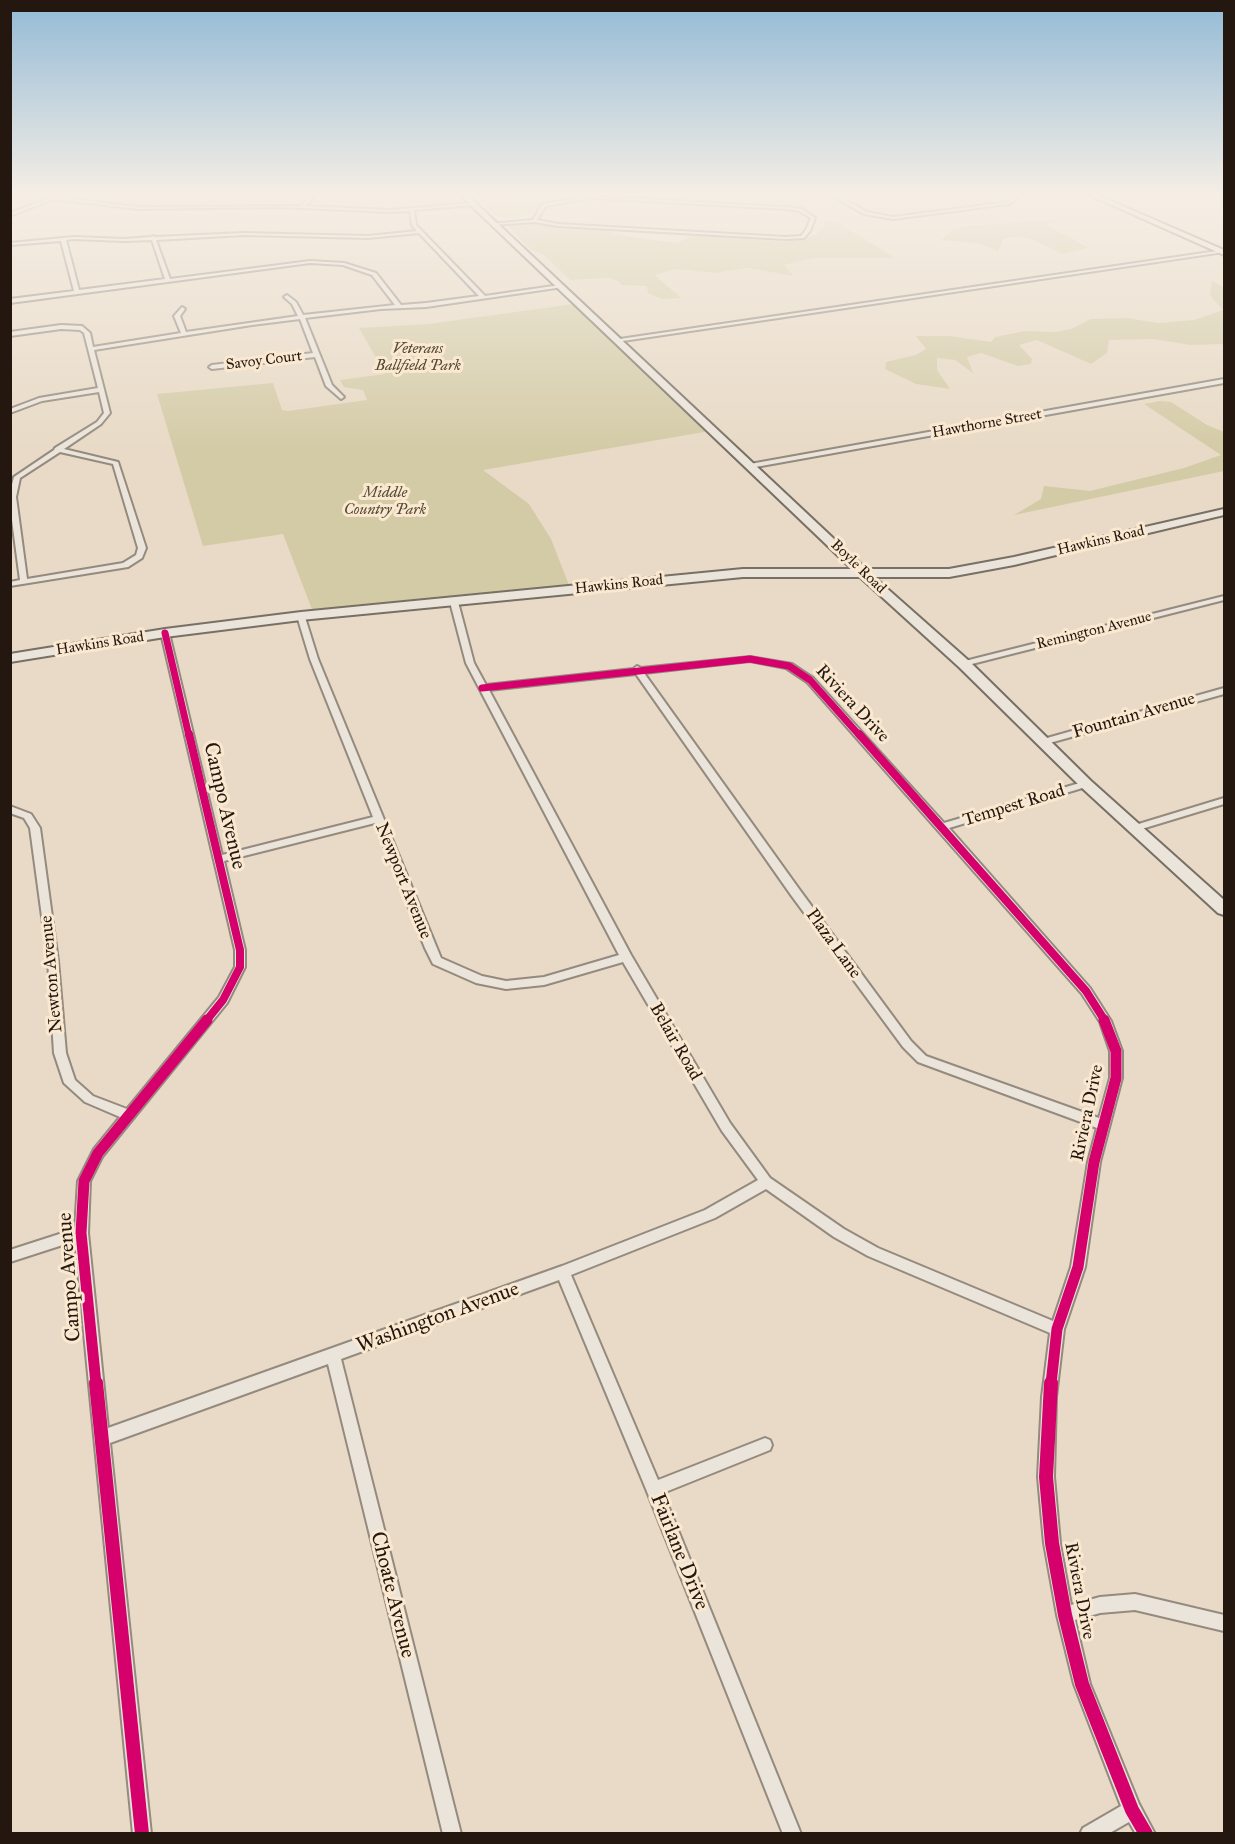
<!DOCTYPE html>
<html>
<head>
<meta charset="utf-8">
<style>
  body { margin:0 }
  #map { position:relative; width:1235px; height:1844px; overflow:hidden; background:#e8dac6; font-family:"IM FELL Great Primer",serif }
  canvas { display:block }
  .frame { position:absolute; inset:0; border:12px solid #241710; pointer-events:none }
</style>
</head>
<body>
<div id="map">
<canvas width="1235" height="1844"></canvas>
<div class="frame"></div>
</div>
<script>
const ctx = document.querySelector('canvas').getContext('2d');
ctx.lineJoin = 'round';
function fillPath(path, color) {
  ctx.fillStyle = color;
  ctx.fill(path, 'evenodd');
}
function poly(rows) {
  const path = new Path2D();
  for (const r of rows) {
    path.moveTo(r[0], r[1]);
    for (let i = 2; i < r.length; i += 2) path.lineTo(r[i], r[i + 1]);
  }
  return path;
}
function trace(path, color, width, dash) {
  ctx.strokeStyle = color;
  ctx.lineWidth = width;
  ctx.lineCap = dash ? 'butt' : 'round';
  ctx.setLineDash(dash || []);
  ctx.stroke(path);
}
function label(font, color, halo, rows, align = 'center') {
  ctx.font = font + ' "IM FELL Great Primer",serif';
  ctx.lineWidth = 6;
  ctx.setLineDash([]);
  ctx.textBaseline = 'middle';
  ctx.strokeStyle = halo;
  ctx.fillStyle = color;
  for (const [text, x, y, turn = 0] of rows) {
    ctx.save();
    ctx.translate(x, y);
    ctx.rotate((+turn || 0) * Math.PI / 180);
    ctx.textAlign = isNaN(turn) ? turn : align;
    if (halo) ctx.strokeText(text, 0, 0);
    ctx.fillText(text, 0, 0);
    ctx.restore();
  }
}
const green = poly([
  [517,194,787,194,808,208,762,202,596,195,542,200,530,214,518,218,499,217,487,207,491,203,511,202,519,195],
  [1058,220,1047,225,1088,248,1063,254,1029,238,1010,237,1003,240,998,251,977,243,941,240,954,229,968,226],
  [827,221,838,223,895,258,813,258,784,265,794,276,747,268,716,273,675,269,655,275,681,298,662,299,648,293,647,286,622,285,618,281,609,278,570,280,544,255,530,249,507,225,537,223,562,229,604,230,625,236,677,243,694,235,786,242,816,235],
  [1212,281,1224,287,1224,344,1191,345,1153,339,1109,340,1107,353,1091,364,1037,340,1019,345,1032,359,1031,364,1018,366,981,353,967,357,973,373,955,360,937,358,937,370,950,389,916,384,885,369,886,362,916,355,926,349,916,336,949,336,991,342,995,337,1025,331,1056,332,1071,329,1091,319,1127,318,1158,323,1194,320,1223,310,1210,295],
  [574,304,628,354,626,355,710,431,483,470,529,504,551,539,569,585,313,612,283,534,203,546,157,394,273,383,282,410,288,411,367,400,363,390,344,387,340,380,385,374,359,328,428,324],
  [1160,401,1171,402,1207,425,1224,432,1224,471,1014,515,1041,499,1044,486,1090,491,1184,468,1221,455,1144,404]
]);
const street = poly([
  [22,194,32,194,138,207,301,206,313,194,317,194,306,206,390,210,472,203,474,205,414,210,416,225,485,296,560,285,563,287,426,307,381,309,305,318,332,385,344,397,341,399,326,386,315,357,212,369,209,367,212,365,313,353,300,319,252,325,94,350,110,413,101,424,64,449,118,462,146,548,142,558,128,567,10,586,10,582,20,580,10,505,10,492,14,477,54,450,55,448,97,422,104,413,99,392,42,401,10,413,10,409,39,398,98,388,84,333,80,330,61,329,10,336,10,332,61,325,82,326,90,333,93,347,181,333,174,316,182,307,185,309,180,316,186,332,298,316,292,304,284,297,287,295,296,302,303,315,395,305,372,275,343,265,310,263,10,303,10,299,74,291,61,241,10,245,10,243,74,237,124,239,151,237,153,236,155,237,244,233,368,236,417,231,412,225,410,211,390,212,280,207,138,209,54,199,10,216,10,213,49,198,22,194],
  [419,233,479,296,426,303,401,305,376,273,344,263,310,261,170,279,156,240,244,235,368,238,419,233],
  [74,239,124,241,152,240,165,279,79,290,66,240,74,239],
  [60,452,113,464,138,548,136,555,123,563,27,579,16,497,20,478,60,452],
  [829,194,834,194,867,212,893,217,1008,202,1019,194,1023,194,1009,204,893,219,864,214,829,194],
  [592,196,785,207,802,209,815,218,810,231,804,238,785,239,558,226,534,222,493,225,491,224,533,220,542,204,592,196],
  [592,198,785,209,799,211,811,218,806,230,801,236,785,237,558,224,537,220,546,206,592,198],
  [1224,250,1224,252,616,342,613,340,1224,250],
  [1224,379,1224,383,750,468,747,466,750,464,1224,379],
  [1224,596,1224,600,964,666,960,664,961,662,1224,596],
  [451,600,457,600,458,602,474,663,486,685,633,669,637,666,641,668,750,657,792,664,813,678,944,823,1083,782,1089,782,1091,784,1089,786,949,828,1090,988,1111,1021,1122,1051,1122,1078,1100,1162,1085,1267,1064,1329,1056,1397,1054,1477,1060,1543,1071,1605,1100,1597,1135,1594,1224,1615,1224,1631,1135,1610,1100,1613,1075,1620,1090,1684,1139,1804,1155,1834,1136,1834,1129,1822,1108,1834,1080,1834,1083,1828,1121,1806,1074,1684,1057,1615,1044,1543,1038,1477,1042,1397,1050,1333,868,1256,834,1237,766,1189,715,1218,571,1275,658,1480,765,1438,770,1440,772,1445,770,1450,663,1493,801,1834,783,1834,646,1489,559,1280,341,1359,461,1834,443,1834,328,1364,110,1443,151,1834,133,1834,75,1241,10,1262,10,1250,75,1229,78,1181,94,1149,120,1117,85,1102,64,1083,54,1053,48,961,30,828,24,818,10,813,10,806,31,814,40,828,58,961,66,1053,75,1080,93,1096,127,1109,219,997,235,967,235,950,161,633,162,631,168,631,169,633,222,855,373,817,310,659,297,616,301,614,304,614,318,659,441,958,482,976,506,981,544,977,619,955,466,663,450,602,451,600],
  [750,661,786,668,807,682,1082,994,1100,1022,1110,1051,1110,1078,1099,1118,926,1056,911,1041,799,889,644,673,750,661],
  [636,674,791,895,903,1047,918,1062,1097,1128,1088,1162,1071,1267,1053,1321,878,1248,844,1229,770,1178,730,1123,631,955,489,690,636,674],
  [375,823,425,948,433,964,476,983,506,989,544,985,623,962,722,1131,758,1180,705,1210,562,1266,108,1428,88,1233,90,1181,102,1157,227,1003,245,967,245,950,224,861,375,823],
  [1224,688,1224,694,1046,744,1040,744,1039,742,1040,740,1224,688],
  [1224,798,1224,804,1135,831,1130,828,1132,826,1224,798]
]);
const secondary = poly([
  [459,194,466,194,866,569,949,569,1014,557,1224,509,1224,515,1014,565,949,577,874,577,969,661,1091,781,1224,900,1224,915,1218,913,1081,787,959,667,860,577,743,577,301,620,165,637,10,662,10,654,165,629,301,612,743,569,852,569,459,194],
  [1087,194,1095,194,1224,250,1224,255,1087,194]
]);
const cyclewayFar3 = poly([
  [165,633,189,736],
  [482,688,750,659,789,666,810,680,860,736]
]);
const cyclewayFar2 = poly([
  [189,734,240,950,240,967,223,1000,206,1021],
  [859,734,1086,991,1105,1021]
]);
const cyclewayFar1 = poly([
  [96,1384,81,1233,84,1181,98,1153,207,1020],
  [1051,1384,1057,1329,1078,1267,1094,1162,1116,1078,1116,1051,1104,1020]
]);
const cycleway = poly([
  [96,1383,142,1834],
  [1051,1383,1046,1477,1052,1543,1065,1615,1082,1684,1132,1810,1146,1834]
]);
const farParknames = [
  ["Veterans",418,349],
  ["Ballfield Park",418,366],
  ["Middle",385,493],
  ["Country Park",385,510]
];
const farStreetnames = [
  ["Savoy Court",264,361,-7],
  ["Hawthorne Street",987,424,-10],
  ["Hawkins Road",1101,541,-13],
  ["Boyle Road",858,567,44],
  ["Hawkins Road",619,585,-6],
  ["Remington Avenue",1094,631,-14],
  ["Hawkins Road",100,644,-9]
];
const streetNames = [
  ["Riviera Drive",852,704,47],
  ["Fountain Avenue",1134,716,-16],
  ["Tempest Road",1014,806,-17],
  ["Newport Avenue",403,881,68],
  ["Plaza Lane",833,944,54],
  ["Newton Avenue",52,974,-95],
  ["Belair Road",675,1042,60],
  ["Riviera Drive",1088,1113,-78],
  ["Riviera Drive",1079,1591,79]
];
const nearStreetnames = [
  ["Campo Avenue",224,806,77],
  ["Campo Avenue",70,1277,-94],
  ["Washington Avenue",438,1318,-20],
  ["Fairlane Drive",679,1552,68],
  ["Choate Avenue",392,1595,76]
];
fillPath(green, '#d3cba6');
trace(street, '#948a7e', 4);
trace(secondary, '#787065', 4);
fillPath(street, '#ebe4da');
fillPath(secondary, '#ebe4da');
trace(cyclewayFar3, '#d6006c', 7);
trace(cyclewayFar2, '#d6006c', 8);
trace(cyclewayFar1, '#d6006c', 11);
trace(cycleway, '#d6006c', 14);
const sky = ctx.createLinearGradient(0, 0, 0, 452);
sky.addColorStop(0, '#93bad6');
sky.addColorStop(0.43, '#f5eee5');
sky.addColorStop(1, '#f5eee500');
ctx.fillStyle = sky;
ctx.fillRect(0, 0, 1235, 452);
label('italic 15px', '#534935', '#fae9d0', farParknames);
label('15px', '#241710', '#fae9d0', farStreetnames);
label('18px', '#241710', '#fae9d0', streetNames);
label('21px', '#241710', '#fae9d0', nearStreetnames);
</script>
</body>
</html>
